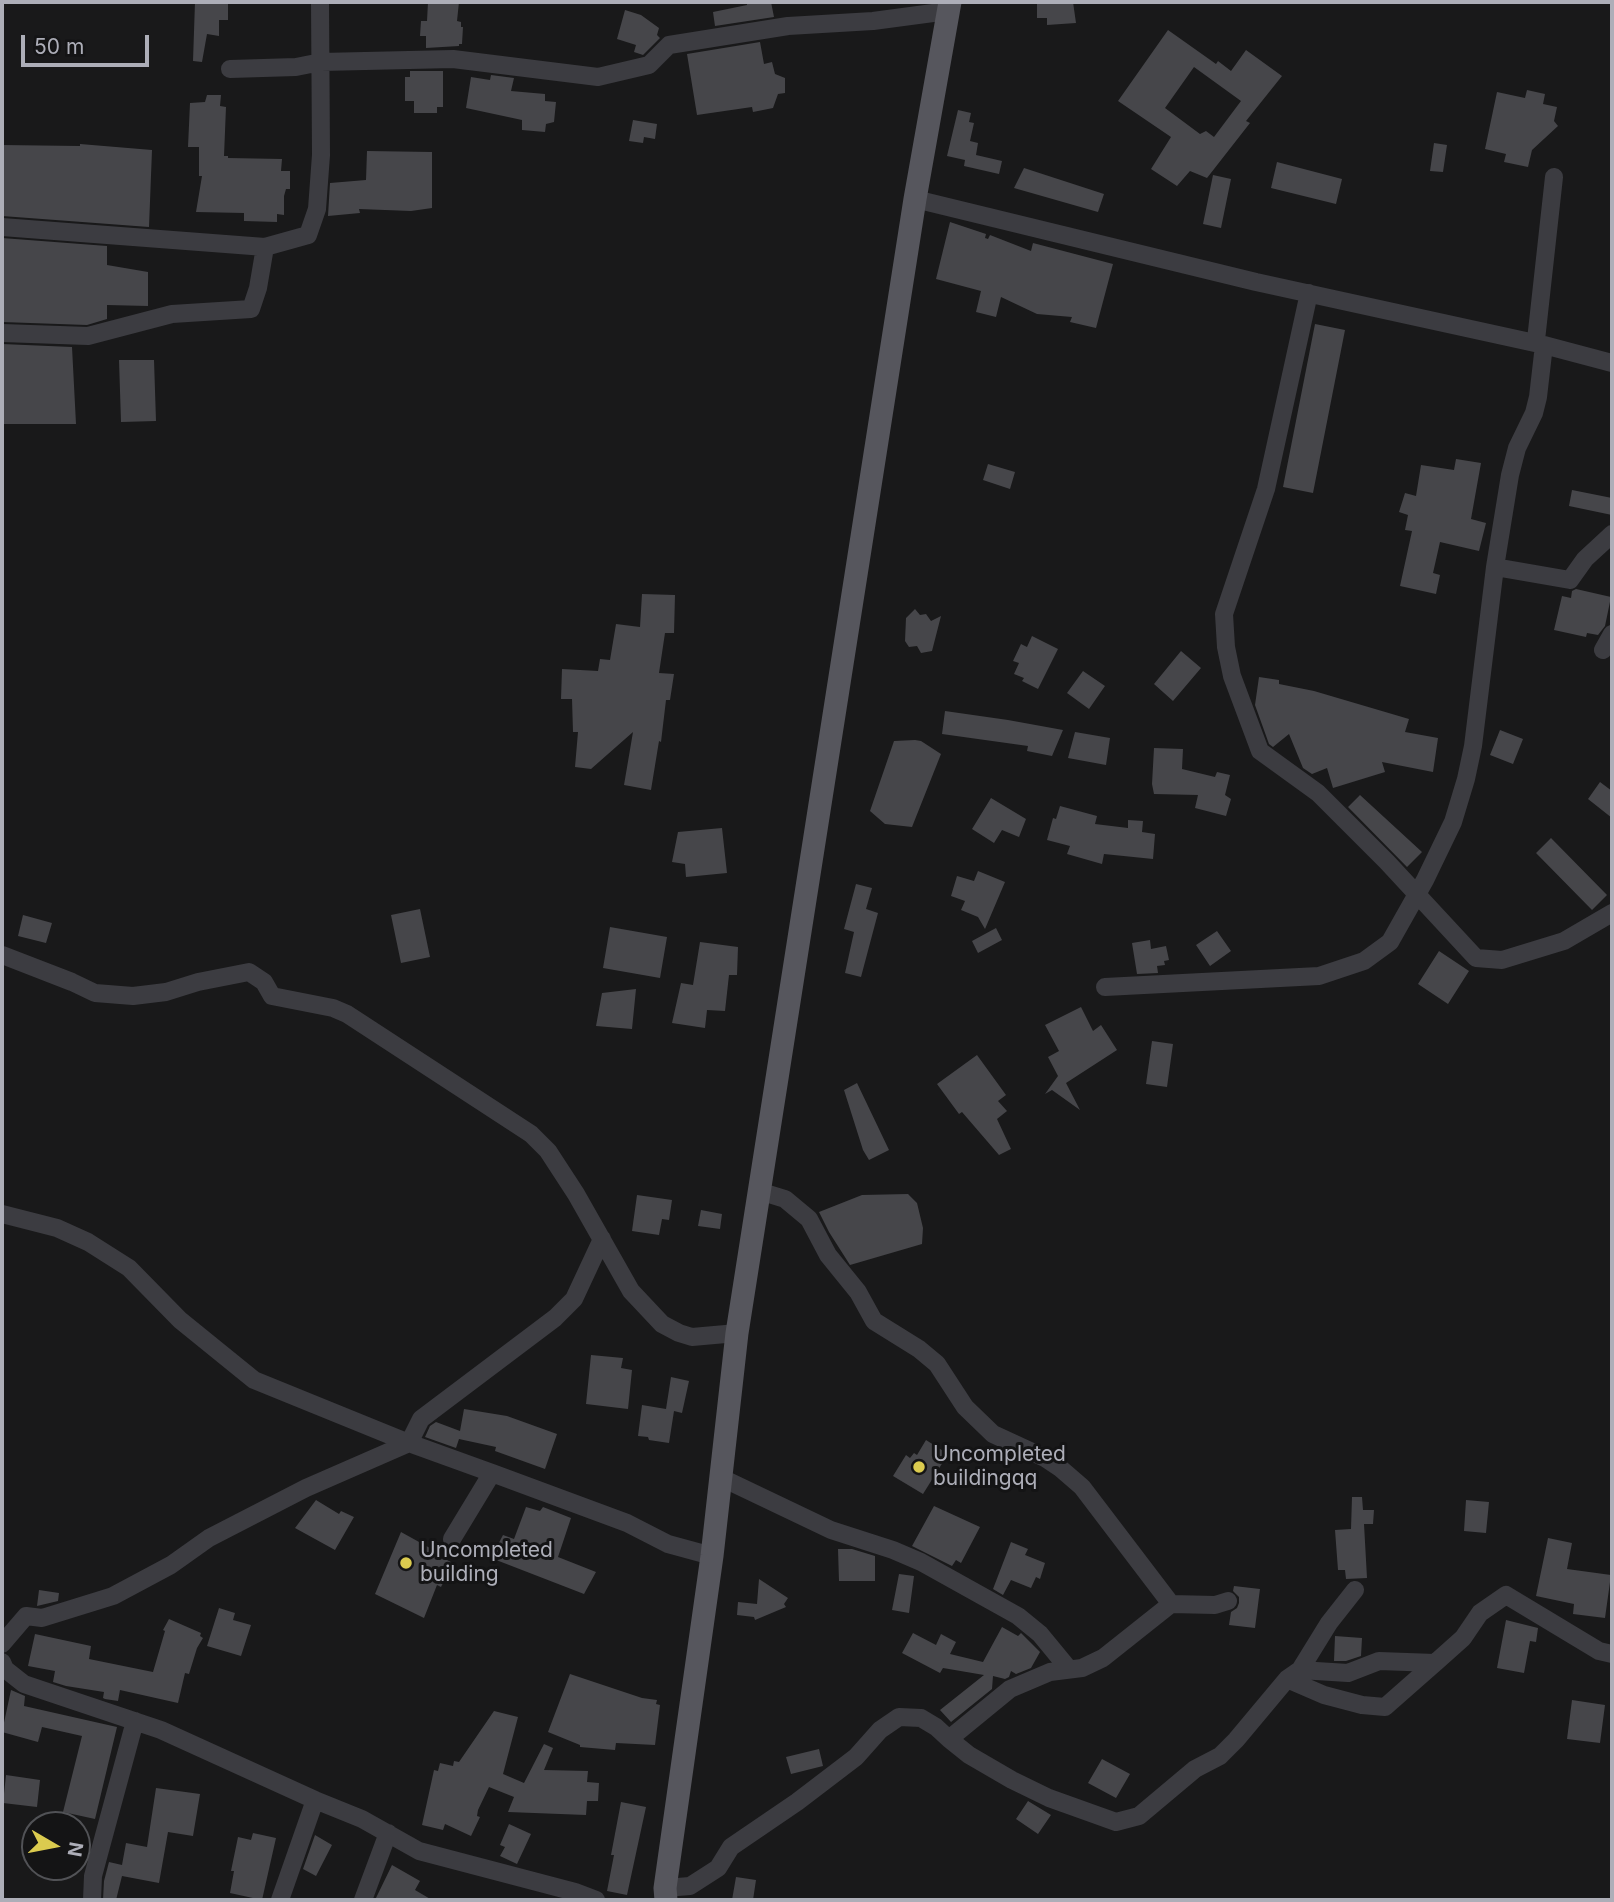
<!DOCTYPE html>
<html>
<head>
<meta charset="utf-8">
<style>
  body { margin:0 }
  #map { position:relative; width:1614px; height:1902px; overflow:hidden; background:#19191a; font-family:Inter,sans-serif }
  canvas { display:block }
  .frame { position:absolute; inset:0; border:4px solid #adaeb8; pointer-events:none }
  .north { position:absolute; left:21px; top:1811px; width:70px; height:70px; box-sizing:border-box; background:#141415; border:2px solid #515256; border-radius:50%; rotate:100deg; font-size:19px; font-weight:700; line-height:28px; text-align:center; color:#adaeb8 }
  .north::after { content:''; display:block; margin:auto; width:24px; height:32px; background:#dbcb4f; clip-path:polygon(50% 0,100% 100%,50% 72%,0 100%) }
  .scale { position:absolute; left:21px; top:35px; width:128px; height:32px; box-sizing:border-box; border:4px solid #adaeb8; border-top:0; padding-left:9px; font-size:21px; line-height:24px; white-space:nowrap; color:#adaeb8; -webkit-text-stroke:5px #141415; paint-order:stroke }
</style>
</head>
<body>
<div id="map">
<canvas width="1614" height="1902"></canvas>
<div class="frame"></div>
<div class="north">N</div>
<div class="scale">50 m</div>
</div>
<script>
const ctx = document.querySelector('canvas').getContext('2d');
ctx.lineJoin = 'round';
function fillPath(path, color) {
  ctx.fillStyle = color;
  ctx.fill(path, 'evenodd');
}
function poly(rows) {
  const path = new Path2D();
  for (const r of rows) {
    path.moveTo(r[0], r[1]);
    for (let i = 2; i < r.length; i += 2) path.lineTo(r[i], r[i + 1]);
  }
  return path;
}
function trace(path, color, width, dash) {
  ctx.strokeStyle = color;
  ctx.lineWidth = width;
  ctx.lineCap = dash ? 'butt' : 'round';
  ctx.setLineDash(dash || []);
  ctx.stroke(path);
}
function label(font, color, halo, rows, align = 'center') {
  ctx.font = font + ' Inter,sans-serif';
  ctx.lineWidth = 6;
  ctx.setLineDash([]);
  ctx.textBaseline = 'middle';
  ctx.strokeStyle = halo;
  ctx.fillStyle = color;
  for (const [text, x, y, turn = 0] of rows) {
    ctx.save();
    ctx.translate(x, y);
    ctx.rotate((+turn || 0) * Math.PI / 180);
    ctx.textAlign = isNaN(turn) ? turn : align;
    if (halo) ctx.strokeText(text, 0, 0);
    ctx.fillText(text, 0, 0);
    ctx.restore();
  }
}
const building = poly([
  [195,2,228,2,228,20,219,20,219,36,207,34,202,62,193,61],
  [428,2,459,2,457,21,461,22,461,27,463,27,462,44,459,44,459,46,426,48,426,36,420,36,421,21,427,21],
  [747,2,771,2,774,17,715,26,713,12,747,5],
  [1047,2,1073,2,1076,23,1047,25,1047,18,1037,18,1037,4],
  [625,10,641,15,659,28,657,35,660,38,643,55,634,52,636,45,617,39],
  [1168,30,1216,64,1218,61,1231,71,1246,50,1282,76,1246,121,1250,123,1207,178,1190,171,1177,186,1151,169,1171,137,1118,101],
  [1194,67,1241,101,1214,137,1206,131,1200,134,1165,108],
  [760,42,764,64,772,62,775,74,785,78,785,93,778,94,773,108,753,112,752,107,697,115,687,54],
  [410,71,443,71,443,107,437,107,437,113,414,113,414,101,405,101,405,77,410,77],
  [491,75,514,78,511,91,545,94,545,101,556,102,554,122,546,124,545,132,522,130,522,120,466,108,471,77,490,80],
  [1527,90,1545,94,1543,104,1557,107,1554,121,1558,126,1532,150,1528,167,1504,162,1506,154,1485,149,1497,92,1525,98],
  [207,95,221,95,220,106,226,107,224,156,228,156,228,158,282,159,281,171,290,171,290,189,286,189,284,196,284,215,277,214,277,222,244,221,244,213,196,212,202,176,199,176,199,147,188,147,190,103,205,102],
  [958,110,971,113,969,122,974,123,970,141,978,143,976,155,1002,161,999,174,964,166,965,160,947,156],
  [633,120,657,124,655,139,644,137,643,143,629,141],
  [1434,143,1447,145,1443,172,1430,171],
  [80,144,152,150,149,227,2,216,2,145,80,146],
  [367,151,432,152,432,208,411,211,359,209,360,213,328,216,330,183,366,180],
  [1277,162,1342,179,1336,204,1271,188],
  [1024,168,1104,194,1098,212,1014,188],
  [1213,175,1231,179,1221,228,1203,224],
  [950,222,986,234,985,238,988,239,990,235,1031,251,1033,243,1113,264,1096,328,1070,322,1072,317,1037,314,1001,297,996,317,976,312,981,291,936,279],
  [2,238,107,246,107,265,148,272,148,306,107,305,107,319,87,325,2,322],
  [1315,324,1345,330,1313,493,1283,487],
  [2,344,72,347,76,424,4,424],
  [119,360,154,360,156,421,121,422],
  [1456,459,1481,463,1471,519,1486,523,1479,551,1440,542,1433,573,1440,575,1436,594,1400,586,1412,531,1405,530,1408,515,1399,512,1405,493,1416,496,1421,465,1454,470],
  [988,464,1015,472,1010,489,983,480],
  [1572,490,1612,498,1612,515,1569,506],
  [1576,589,1611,597,1605,626,1598,635,1587,633,1586,637,1554,630,1562,596,1571,598,1572,591],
  [642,594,675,595,674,633,665,633,659,673,674,674,670,700,666,700,661,742,659,741,651,790,624,785,633,732,591,769,575,767,578,732,573,732,572,699,561,699,562,669,598,671,600,659,610,660,616,624,640,627],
  [915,609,920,615,926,614,931,621,941,616,932,651,921,653,917,646,909,647,905,641,906,618],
  [1032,636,1058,649,1038,689,1022,681,1024,678,1014,674,1019,663,1013,661,1021,644,1027,647],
  [1181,651,1201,668,1173,701,1154,684],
  [1083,671,1105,686,1089,709,1067,693],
  [1259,677,1279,680,1279,684,1314,691,1409,719,1405,732,1438,738,1433,772,1382,762,1385,772,1333,788,1327,768,1312,774,1303,768,1289,734,1273,747,1269,744,1255,705],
  [945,711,1008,720,1063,730,1052,756,1027,751,1028,746,942,734],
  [1500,730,1523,739,1513,764,1490,755],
  [1075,732,1110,738,1106,765,1068,758],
  [915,740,921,741,941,754,912,827,885,824,870,811,894,741],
  [1154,748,1183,749,1182,769,1215,777,1217,772,1230,775,1225,795,1231,799,1226,816,1195,808,1198,795,1154,794,1152,784],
  [1600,782,1612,791,1612,818,1588,799],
  [1360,795,1422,852,1407,867,1348,807],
  [991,798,1026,819,1019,837,1002,830,994,843,972,829],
  [1060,806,1097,816,1095,824,1128,828,1128,820,1143,821,1142,832,1155,834,1153,859,1104,854,1102,864,1067,854,1070,846,1047,840,1053,818,1056,819],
  [722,828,727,873,686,877,685,864,672,862,678,832],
  [1551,838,1607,895,1592,910,1536,853],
  [978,871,1005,882,985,929,978,917,961,910,965,901,951,896,957,876,974,881],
  [856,884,872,888,866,909,878,913,861,977,845,973,854,932,844,929],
  [420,909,430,957,401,963,391,915],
  [23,915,52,923,46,943,18,936],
  [610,927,667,937,660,978,603,968],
  [996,928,1002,940,978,953,972,941],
  [1217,931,1231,951,1210,966,1196,945],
  [1150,940,1151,949,1166,946,1169,960,1164,961,1165,965,1157,966,1158,973,1137,974,1132,943],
  [700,942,738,947,737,975,729,975,725,1011,707,1010,705,1028,672,1023,681,983,693,985],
  [1439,951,1469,971,1448,1004,1418,984],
  [636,989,632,1029,596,1026,602,993],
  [1081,1007,1093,1031,1101,1025,1117,1050,1066,1083,1080,1110,1052,1090,1045,1094,1058,1076,1048,1057,1059,1051,1045,1025],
  [1152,1041,1173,1044,1167,1087,1146,1084],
  [977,1055,1006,1095,998,1101,1007,1111,997,1119,1011,1149,999,1155,962,1112,959,1114,937,1084],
  [857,1083,889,1150,869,1160,863,1150,844,1090],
  [908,1194,917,1203,923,1228,922,1244,850,1265,829,1232,819,1212,862,1195],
  [637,1195,672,1200,669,1220,662,1219,659,1235,632,1231],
  [701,1210,722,1214,720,1229,698,1226],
  [591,1355,623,1358,621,1368,632,1370,628,1409,586,1404],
  [671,1377,689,1381,682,1413,674,1411,669,1443,649,1440,648,1437,638,1436,642,1405,666,1409],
  [464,1409,507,1416,557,1434,545,1469,495,1451,496,1447,459,1439,456,1448,425,1437,430,1426,436,1422,460,1431],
  [926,1440,948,1454,923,1494,893,1476,906,1455,910,1458,914,1453,917,1455],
  [1352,1497,1362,1497,1363,1510,1374,1510,1373,1524,1364,1524,1367,1578,1346,1579,1345,1570,1338,1570,1335,1530,1351,1529],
  [316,1500,339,1514,341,1511,354,1517,335,1550,295,1528],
  [1466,1500,1489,1502,1486,1533,1464,1531],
  [934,1506,980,1527,961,1563,956,1560,952,1566,912,1546],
  [526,1507,540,1511,543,1507,571,1518,558,1557,596,1572,584,1594,491,1558,503,1535,514,1539],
  [401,1532,448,1558,447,1560,453,1563,441,1587,437,1585,424,1618,375,1594],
  [1548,1538,1572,1543,1567,1569,1611,1575,1605,1618,1573,1614,1574,1604,1536,1596],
  [1011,1542,1028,1549,1025,1555,1045,1563,1040,1579,1036,1577,1031,1588,1011,1580,1003,1595,993,1589],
  [838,1549,852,1549,875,1556,875,1581,839,1581],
  [899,1574,914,1576,909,1613,892,1610],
  [759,1579,788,1598,784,1604,786,1607,755,1620,754,1617,737,1615,738,1602,757,1604],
  [1234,1586,1260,1589,1255,1628,1229,1625,1231,1612,1237,1608,1239,1603,1239,1597,1233,1591],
  [39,1590,59,1593,58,1601,37,1606],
  [219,1608,235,1613,233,1620,251,1625,241,1656,207,1646],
  [169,1619,201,1633,200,1636,203,1638,197,1648,189,1674,185,1673,178,1703,120,1690,118,1701,105,1699,103,1698,104,1692,66,1686,53,1682,55,1671,28,1666,35,1634,91,1646,89,1659,153,1672,165,1631,163,1630],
  [1506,1620,1538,1628,1536,1642,1530,1641,1524,1673,1497,1668],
  [1002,1627,1018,1636,1021,1633,1040,1652,1031,1668,1016,1674,1011,1671,1009,1677,1005,1679,993,1676,992,1689,951,1722,940,1710,984,1675,943,1668,940,1673,902,1653,913,1633,936,1645,941,1634,956,1642,950,1654,983,1662],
  [1335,1636,1362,1638,1361,1656,1346,1661,1334,1661],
  [570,1674,642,1698,657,1700,656,1704,660,1705,655,1745,616,1743,615,1750,580,1747,580,1745,548,1732],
  [11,1690,25,1696,24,1706,117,1727,95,1819,63,1812,82,1736,42,1727,38,1742,2,1732],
  [1572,1700,1605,1705,1600,1743,1567,1739],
  [494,1711,518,1717,503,1774,524,1783,544,1744,553,1748,544,1770,588,1771,587,1782,599,1783,598,1801,587,1801,586,1815,508,1812,514,1797,489,1787,478,1810,477,1816,480,1817,471,1836,445,1824,443,1830,422,1825,434,1770,438,1771,440,1763,453,1766,454,1761,459,1762],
  [819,1749,823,1766,791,1774,786,1757],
  [1102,1759,1130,1774,1116,1798,1088,1783],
  [6,1775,40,1780,37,1807,3,1803],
  [156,1788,200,1794,193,1836,168,1832,159,1883,122,1876,116,1900,103,1900,104,1881,109,1862,122,1865,126,1843,147,1847],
  [1028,1801,1051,1815,1038,1834,1016,1819],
  [621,1802,646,1807,627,1895,607,1891,614,1855,611,1855],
  [509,1824,531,1834,517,1864,500,1856,505,1847,500,1845],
  [253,1833,276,1838,262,1900,230,1893,234,1871,231,1871,238,1837,251,1840],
  [315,1835,332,1845,316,1876,303,1869],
  [392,1865,420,1881,415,1890,432,1900,375,1900],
  [736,1877,756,1880,753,1900,732,1900]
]);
const minor = poly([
  [230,69,296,67,321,62,453,59,598,77,649,65,669,45,788,26,873,21,948,11],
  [915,199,1256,282,1544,345,1612,363],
  [2,227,265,247,308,235,317,209,321,155,320,2],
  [1309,293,1266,489,1224,614,1226,647,1232,676,1260,751,1318,793,1387,862,1476,958,1502,960,1564,941,1612,913],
  [2,333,88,336,172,314,251,309,258,288,265,247],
  [1530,342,1536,340,1554,177],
  [1495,567,1570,580,1585,559,1612,534],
  [1603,650,1612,634],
  [2,955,72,982,95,993,133,996,166,992,198,982,249,972,264,982,272,996,333,1008,347,1014,531,1134,548,1151,576,1194,631,1291,662,1324,679,1333,692,1337,737,1333],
  [1105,987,1319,976,1364,961,1390,942,1425,880,1453,822,1466,779,1473,746,1495,567,1510,475,1517,448,1534,413,1538,397,1544,345],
  [759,1191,785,1199,809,1219,828,1255,858,1292,874,1321,919,1349,937,1364,965,1407,993,1434,1045,1458,1060,1468,1082,1487,1171,1604,1215,1605,1228,1601],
  [2,1214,57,1228,88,1242,129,1268,180,1320,254,1380,409,1443],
  [492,1473,409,1443,421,1419,555,1318,574,1299,602,1239],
  [722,1478,831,1530,893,1550,921,1562,1018,1616,1040,1634,1068,1668],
  [452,1539,492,1473,627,1523,668,1544,712,1556],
  [2,1644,26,1616,42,1618,113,1596,171,1565,209,1538,306,1488,409,1443],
  [2,1662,5,1669,24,1684,161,1730,315,1800],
  [1300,1670,1348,1673,1379,1661,1435,1663,1463,1638,1480,1613,1506,1595,1599,1651,1612,1654],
  [1287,1679,1324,1695,1362,1705,1385,1707,1435,1663],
  [949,1739,969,1755,1012,1780,1049,1798,1116,1822,1139,1816,1195,1769,1220,1756,1236,1740,1287,1679,1300,1670,1329,1623,1355,1590],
  [665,1888,690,1886,718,1868,731,1847,797,1802,856,1757,880,1730,899,1717,921,1718,936,1727,949,1739,1010,1689,1050,1672,1082,1668,1103,1658,1171,1604],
  [92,1900,93,1876,135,1721],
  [280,1900,315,1800,362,1819,419,1851,575,1892,596,1900],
  [363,1900,388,1833]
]);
const major = poly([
  [666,1900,665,1888,712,1556,737,1333,915,199,950,2]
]);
const markers = [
  [919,1467,7,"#dbcb4f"],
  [406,1563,7,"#dbcb4f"]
];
const poiNames = [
  ["Uncompleted",933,1455],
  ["buildingqq",933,1479],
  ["Uncompleted",420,1551],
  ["building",420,1575]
];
fillPath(building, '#46464a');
trace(minor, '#3c3c41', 18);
trace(major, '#56565d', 23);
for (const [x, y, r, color] of markers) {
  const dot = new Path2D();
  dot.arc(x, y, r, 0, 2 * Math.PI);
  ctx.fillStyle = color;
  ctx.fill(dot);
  trace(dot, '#141415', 2.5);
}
label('21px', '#adaeb8', '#141415', poiNames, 'left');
</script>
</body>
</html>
